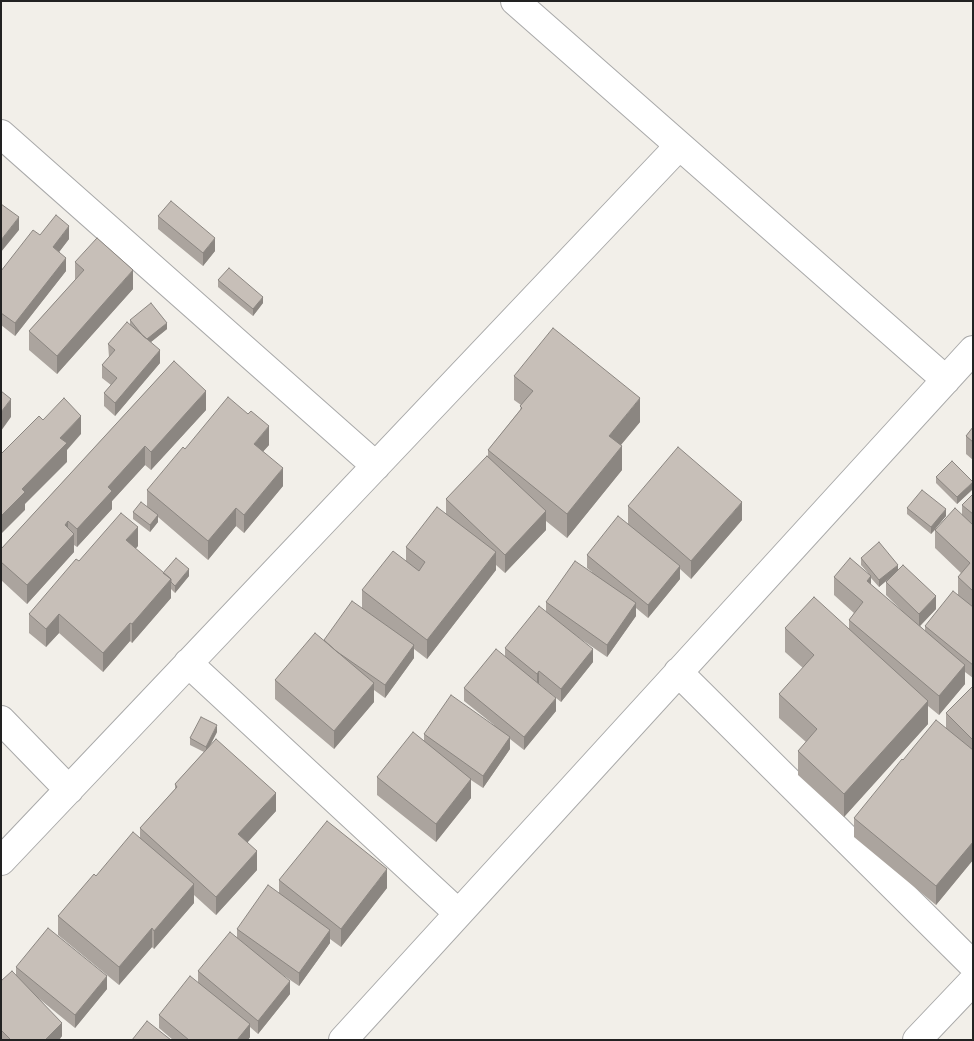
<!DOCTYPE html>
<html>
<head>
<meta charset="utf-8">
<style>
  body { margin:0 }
  #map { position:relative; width:974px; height:1041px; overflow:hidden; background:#f2efe9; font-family:Figtree,sans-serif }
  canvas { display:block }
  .frame { position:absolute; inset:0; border:2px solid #222; pointer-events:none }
</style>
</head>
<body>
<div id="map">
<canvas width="974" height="1041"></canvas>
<div class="frame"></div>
</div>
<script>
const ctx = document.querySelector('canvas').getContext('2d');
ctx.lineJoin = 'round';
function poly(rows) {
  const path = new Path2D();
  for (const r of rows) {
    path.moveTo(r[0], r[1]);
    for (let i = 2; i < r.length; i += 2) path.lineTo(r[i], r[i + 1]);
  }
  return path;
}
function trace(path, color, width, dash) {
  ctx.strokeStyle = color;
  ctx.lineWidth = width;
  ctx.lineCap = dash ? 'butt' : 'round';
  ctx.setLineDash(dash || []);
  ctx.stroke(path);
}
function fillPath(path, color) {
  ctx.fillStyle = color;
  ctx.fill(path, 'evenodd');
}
const street = poly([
  [515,1,946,380],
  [1,134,376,466],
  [188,663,458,913],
  [678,672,973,965],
  [1,720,69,790],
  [1,861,679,146],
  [343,1040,973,350],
  [917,1040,973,981]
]);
const wall = poly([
  [158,216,215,251,203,266,158,229],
  [40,235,69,239,59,252,66,271,15,336,1,325,1,271],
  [75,262,133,289,57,374,29,350,29,331,75,280],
  [218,280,263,303,253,316,218,287],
  [130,320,167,329,151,342,160,363,115,416,104,406,104,393,111,385,102,378,102,365,109,357,108,344,130,325],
  [174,361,206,410,151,470,145,465,112,501,112,509,77,547,74,545,74,552,27,604,1,580,1,549],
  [514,376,640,422,621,445,622,470,567,538,546,521,546,530,505,573,496,565,496,570,427,659,414,649,414,658,385,698,374,690,374,702,334,749,275,699,275,680,362,609,362,590,406,561,406,547,446,514,446,499,488,456,488,450,520,410,521,405,514,400],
  [973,427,973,460,966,454,966,436],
  [269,445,263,451,283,486,244,533,236,526,208,560,158,517,158,522,150,532,133,519,133,512,147,506,147,490,185,449],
  [936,477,973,489,957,504,936,483],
  [973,494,973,678,965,672,965,684,939,715,928,706,928,724,844,817,798,775,798,751,806,742,779,718,779,694,803,668,785,652,785,628,849,629,849,620,854,613,834,595,834,577,868,573,861,565,861,558,898,570,936,609,920,626,925,631,925,626,958,595,958,577,961,573,935,548,935,530,931,534,907,514,907,508,946,516,935,529,962,515,962,505],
  [894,574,886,582,886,595,903,612,871,585,871,578,879,587],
  [628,506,742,520,691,579,680,569,680,579,648,618,636,608,636,616,607,657,575,635,593,662,561,702,539,684,556,711,524,750,510,739,510,749,483,788,471,780,471,798,436,842,377,795,377,777,424,741,424,734,494,725,464,701,464,688,505,657,505,648,546,612,546,602,592,572,587,568,587,555,628,524],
  [138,546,135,549,163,573,189,576,175,593,171,589,171,598,132,643,130,641,103,672,59,633,46,647,29,633,29,614,79,561],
  [973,686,973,860,936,905,854,837,854,818,903,760,946,728,946,713],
  [217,732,210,746,276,811,247,842,257,870,216,915,194,895,194,903,154,949,152,947,119,985,58,935,58,916,96,876,140,839,140,828,175,789,175,784,204,752,190,745,190,738],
  [279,880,387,888,341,947,330,939,330,943,299,986,277,971,290,994,258,1034,250,1027,250,1037,248,1040,173,1040,159,1028,159,1015,198,983,198,971,237,937,237,929,279,893],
  [16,967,107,989,75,1028,37,997,62,1036,59,1040,1,1040,1,981,16,975]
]);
const shadedWall = poly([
  [19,217,19,230,1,252,1,240],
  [69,226,69,239,53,260,53,247],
  [215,238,215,251,203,266,203,253],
  [66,258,66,271,15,336,15,323],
  [133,270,133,289,57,374,57,356],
  [263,297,263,303,253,316,253,309],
  [167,323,167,329,146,346,146,339],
  [160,350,160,363,115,416,115,403],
  [206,391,206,410,151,470,151,452],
  [640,398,640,422,609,459,609,436],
  [11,399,11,417,1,431,1,412],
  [81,416,81,434,67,450,67,462,25,504,25,510,1,534,1,516,60,438],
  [269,426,269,445,254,462,254,444],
  [145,446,145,465,112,501,112,509,77,547,77,529,108,487],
  [622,446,622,470,567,538,567,514],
  [283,468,283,486,244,533,244,515],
  [973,482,973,489,957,504,957,497],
  [742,502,742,520,691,579,691,561],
  [236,508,236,526,208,560,208,541],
  [946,509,946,516,931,534,931,527],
  [546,511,546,530,505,573,505,555],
  [158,515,158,522,150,532,150,525],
  [68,521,68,540,74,534,74,552,27,604,27,585],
  [138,527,138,546,126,559,126,540],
  [496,552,496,570,427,659,427,640],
  [898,565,898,571,879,587,879,580],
  [680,566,680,579,648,618,648,605],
  [189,569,189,576,175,593,175,586],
  [871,576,871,595,867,581],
  [171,579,171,598,132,643,132,624],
  [936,596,936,609,919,627,919,614],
  [636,603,636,616,607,657,607,645],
  [59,614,59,633,46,647,46,629],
  [130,623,130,641,103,672,103,653],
  [414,645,414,658,385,698,385,685],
  [593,649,593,662,561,702,561,689],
  [965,665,965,684,939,715,939,696],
  [539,671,539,684,537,687,537,674],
  [374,683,374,702,334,749,334,731],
  [556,698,556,711,524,750,524,737],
  [928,701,928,724,844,817,844,794],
  [217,725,217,732,206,753,206,747],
  [510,737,510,749,483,788,483,776],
  [471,779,471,798,436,842,436,824],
  [276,793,276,811,238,853,238,834],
  [973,842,973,860,936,905,936,886],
  [257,851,257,870,216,915,216,897],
  [387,869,387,888,341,947,341,929],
  [194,884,194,903,154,949,154,931],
  [152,928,152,947,119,985,119,967],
  [330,930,330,943,299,986,299,973],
  [107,976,107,989,75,1028,75,1015],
  [290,981,290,994,258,1034,258,1021],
  [62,1023,62,1036,59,1040,45,1040],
  [250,1024,250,1037,248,1040,237,1040]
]);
const building = poly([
  [171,201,215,238,203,253,158,216,171,201],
  [1,204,19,217,1,240,1,204],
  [56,215,69,226,53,247,66,258,15,323,1,313,1,271,33,230,40,235,56,215],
  [97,238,133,270,57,356,29,331,84,270,75,262,97,238],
  [229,268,263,297,253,309,218,280,229,268],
  [151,303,167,323,147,339,143,336,130,320,151,303],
  [127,322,160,350,115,403,104,393,117,378,102,365,115,350,108,344,127,322],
  [553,328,640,398,609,436,622,446,567,514,488,450,522,408,520,406,533,391,514,376,553,328],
  [174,361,206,391,151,452,145,446,108,487,112,491,77,529,68,521,65,525,74,534,27,585,1,562,1,549,174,361],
  [1,391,11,399,1,412,1,391],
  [228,397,248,414,251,411,269,426,254,444,283,468,244,515,236,508,208,541,147,490,183,447,185,449,228,397],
  [64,398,81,416,60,438,67,443,22,489,25,492,1,516,1,454,39,416,43,420,64,398],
  [973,427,973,442,966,436,973,427],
  [678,447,742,502,691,561,628,506,678,447],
  [487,456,546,511,505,555,446,499,487,456],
  [952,461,973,482,957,497,936,477,952,461],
  [922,490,946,509,931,527,907,508,922,490],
  [973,494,973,514,962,505,973,494],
  [141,502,158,515,150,525,133,512,141,502],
  [437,507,496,552,427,640,362,590,393,551,419,571,425,562,406,547,437,507],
  [955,508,973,525,973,591,958,577,970,563,935,530,955,508],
  [121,513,138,527,126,540,171,579,132,624,130,623,103,653,59,614,46,629,29,614,76,559,79,561,121,513],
  [618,516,680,566,648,605,587,555,618,516],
  [879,542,898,565,879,580,861,558,879,542],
  [176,558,189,569,175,586,171,582,171,579,163,573,176,558],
  [850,558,871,576,867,581,965,665,939,696,849,620,863,602,834,577,850,558],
  [575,561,636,603,607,645,546,602,575,561],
  [903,565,936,596,919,614,886,582,903,565],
  [953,591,973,607,973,665,925,626,953,591],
  [814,597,928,701,844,794,798,751,817,729,779,694,814,655,785,628,814,597],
  [352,601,414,645,385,685,336,651,324,640,352,601],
  [539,606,593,649,561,689,539,671,537,674,505,648,539,606],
  [315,633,374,683,334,731,275,680,315,633],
  [496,649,556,698,524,737,464,688,496,649],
  [973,686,973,740,946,713,973,686],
  [451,695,510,737,483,776,424,734,451,695],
  [201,717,217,725,206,747,190,738,201,717],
  [936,720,973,750,973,842,936,886,854,818,902,759,903,760,936,720],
  [413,732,471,779,436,824,377,777,413,732],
  [216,739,276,793,238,834,257,851,216,897,140,828,177,787,175,784,216,739],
  [327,821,387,869,341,929,279,880,327,821],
  [133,832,194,884,154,931,152,928,119,967,58,916,94,874,96,876,133,832],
  [268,885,330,930,299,973,237,929,268,885],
  [48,928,107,976,75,1015,16,967,48,928],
  [230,932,290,981,258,1021,198,971,230,932],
  [12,971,62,1023,45,1040,11,1040,1,1030,1,981,12,971],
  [190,976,250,1024,237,1040,189,1040,159,1015,190,976],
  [147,1021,171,1040,132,1040,147,1021]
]);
trace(street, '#a9a9a9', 30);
trace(street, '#fff', 28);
fillPath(wall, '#aba49e');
fillPath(shadedWall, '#8b8681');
fillPath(building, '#c7bfb8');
trace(building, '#8b8681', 1);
</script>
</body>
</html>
